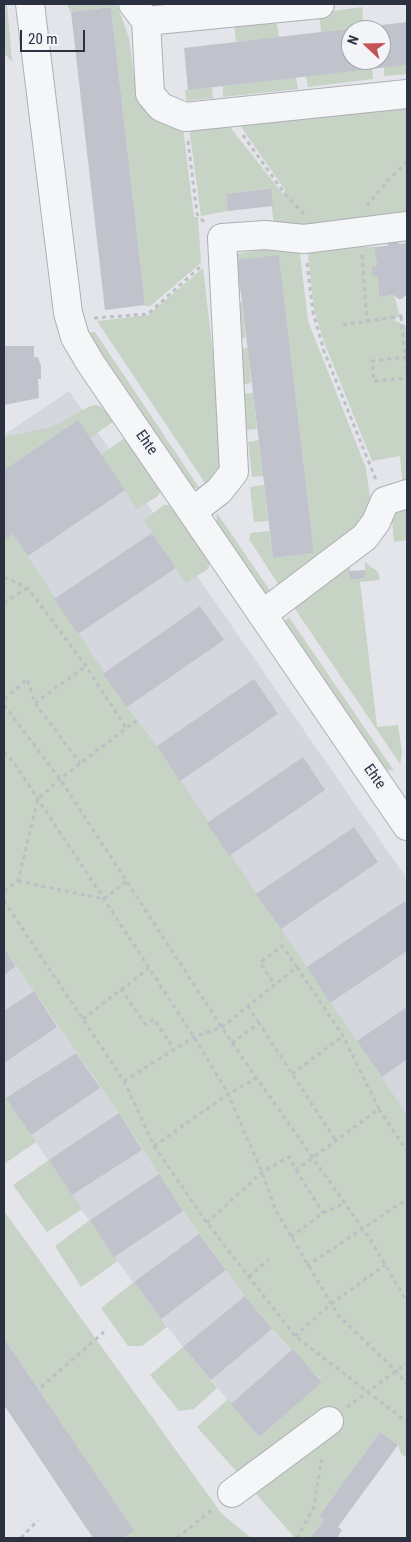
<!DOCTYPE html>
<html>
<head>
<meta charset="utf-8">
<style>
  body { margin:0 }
  #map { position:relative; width:411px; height:1542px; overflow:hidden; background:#e3e5ea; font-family:"Roboto Condensed",sans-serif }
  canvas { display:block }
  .frame { position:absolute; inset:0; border:5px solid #2c3141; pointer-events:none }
  .north { position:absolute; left:341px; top:20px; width:50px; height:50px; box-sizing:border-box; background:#f2f4f7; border:1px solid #a3a6ae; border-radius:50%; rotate:291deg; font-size:14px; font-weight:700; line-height:20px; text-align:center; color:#2c3141 }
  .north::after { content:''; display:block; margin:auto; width:18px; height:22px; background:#c45355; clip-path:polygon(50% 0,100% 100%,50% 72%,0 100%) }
  .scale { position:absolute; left:20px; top:30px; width:65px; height:22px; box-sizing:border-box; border:2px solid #2c3141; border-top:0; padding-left:6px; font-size:15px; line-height:18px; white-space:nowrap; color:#2c3141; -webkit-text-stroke:4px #f2f4f7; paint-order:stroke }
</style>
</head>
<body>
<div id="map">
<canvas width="411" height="1542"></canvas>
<div class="frame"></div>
<div class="north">N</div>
<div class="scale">20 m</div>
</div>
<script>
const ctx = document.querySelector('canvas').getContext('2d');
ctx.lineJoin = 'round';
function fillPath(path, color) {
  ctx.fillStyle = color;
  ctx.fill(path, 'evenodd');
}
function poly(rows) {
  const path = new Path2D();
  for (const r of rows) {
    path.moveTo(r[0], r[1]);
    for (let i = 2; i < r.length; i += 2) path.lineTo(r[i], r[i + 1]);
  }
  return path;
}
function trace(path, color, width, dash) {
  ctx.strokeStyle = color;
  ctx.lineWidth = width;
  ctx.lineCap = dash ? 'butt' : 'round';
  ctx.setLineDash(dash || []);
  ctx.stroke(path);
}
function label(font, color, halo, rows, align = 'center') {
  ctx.font = font + ' "Roboto Condensed",sans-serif';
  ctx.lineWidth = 4.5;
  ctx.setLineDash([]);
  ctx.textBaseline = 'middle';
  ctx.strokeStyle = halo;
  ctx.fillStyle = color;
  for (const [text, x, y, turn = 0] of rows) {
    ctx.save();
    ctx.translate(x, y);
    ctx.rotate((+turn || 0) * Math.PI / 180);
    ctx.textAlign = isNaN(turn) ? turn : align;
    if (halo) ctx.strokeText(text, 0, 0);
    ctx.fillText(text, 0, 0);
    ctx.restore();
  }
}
const built = poly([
  [69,391,407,879,407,1163,4,577,4,435],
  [4,948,119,1113,183,1211,245,1296,272,1329,322,1382,331,1395,259,1437,183,1347,114,1257,4,1096]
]);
const green = poly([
  [4,4,7,4,12,62,4,53],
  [81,4,115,4,118,7,129,38,136,90,141,105,148,115,159,122,182,120,194,217,198,217,201,263,149,307,145,305,111,7,71,12,67,5],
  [362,7,364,27,321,32,319,13],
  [276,18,279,37,236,42,234,22],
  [407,65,407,74,384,76,384,67],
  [372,69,373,79,308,87,306,76],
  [296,77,298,89,223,97,223,86],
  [212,87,213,98,187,101,186,99,185,90],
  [407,101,407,222,274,227,270,188,226,194,228,211,201,216,189,127,226,122,283,194,285,190,237,121],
  [294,244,299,247,308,321,366,468,371,505,362,527,282,590,249,539,251,533,269,531,273,558,314,553,279,256,241,291,231,293,236,254],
  [357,246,374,247,377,266,372,268,371,273,378,277,379,297,394,295,399,313,395,321,407,326,407,489,403,489,400,456,372,461,324,342,314,310,308,255,311,251],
  [203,268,225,457,224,468,207,486,97,321,148,315],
  [242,302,246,338,236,339,231,303],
  [90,332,95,332,200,489,190,487,99,353],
  [248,348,251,383,242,385,237,349],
  [253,393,257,429,247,430,243,394],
  [97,405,110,412,113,422,90,438,77,420,4,470,4,437,52,427,90,406],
  [123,439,127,439,162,488,158,496,137,509,101,455],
  [259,440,263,476,252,477,248,442],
  [264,485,268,521,254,522,250,487],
  [407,502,407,540,394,542,392,518,401,506],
  [164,505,174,505,211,560,208,569,186,583,144,520],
  [217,513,271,592,268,595,262,592,216,525],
  [13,534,127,707,157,746,407,1115,407,1458,401,1454,398,1445,380,1432,319,1516,324,1520,310,1538,295,1538,197,1427,228,1399,259,1437,322,1381,272,1329,245,1296,183,1211,119,1113,4,948,4,541],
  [365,562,378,572,380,580,360,582,377,727,398,725,402,753,400,764,295,609,297,605,350,565,350,580,365,578],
  [289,617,394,771,383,769,283,622],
  [6,1098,36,1142,4,1164,4,1100],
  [49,1160,82,1209,47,1232,13,1185],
  [4,1211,221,1513,251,1538,122,1538,133,1530,4,1338],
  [90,1220,118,1261,81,1287,55,1246],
  [134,1282,167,1327,142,1346,128,1346,101,1308],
  [183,1347,217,1388,194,1409,179,1411,150,1375]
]);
const building = poly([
  [111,7,145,305,105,310,71,12],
  [407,22,407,65,188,90,184,48],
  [351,30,381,30,381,60,351,60],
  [271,188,273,206,228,211,226,194],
  [398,241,399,244,407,243,407,294,402,299,398,299,394,295,379,297,378,277,371,274,372,267,377,266,374,247,387,246,389,242],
  [279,255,314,553,273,558,237,260],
  [4,346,34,346,34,357,38,357,41,366,41,379,38,379,39,398,4,405],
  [78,420,125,490,28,556,13,534,4,541,4,470],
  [152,533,176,568,78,634,54,599],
  [365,570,365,578,350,580,349,571],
  [200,606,224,640,127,707,103,674],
  [254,679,278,714,180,781,157,746],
  [303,757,325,790,229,856,207,823],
  [354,827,378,862,281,929,256,894],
  [405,901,407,905,407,951,330,1003,307,967],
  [4,948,16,966,4,975],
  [34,991,57,1027,4,1063,4,1011],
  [407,1007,407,1059,382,1077,357,1041],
  [76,1053,100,1088,31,1135,6,1098],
  [119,1113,142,1150,72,1195,49,1160],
  [159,1174,183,1211,114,1257,90,1220],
  [199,1234,226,1270,161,1319,134,1282],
  [245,1296,272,1329,211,1380,183,1347],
  [4,1338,134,1531,122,1538,93,1538,4,1405],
  [293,1349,322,1382,259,1437,231,1404],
  [380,1432,398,1445,338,1527,342,1530,337,1538,310,1538,324,1520,319,1516]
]);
const path = poly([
  [243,135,285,194,305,215],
  [188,141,197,214,204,222],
  [367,206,387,181,407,162],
  [362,255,367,322],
  [307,263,313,312,324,351,376,480],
  [401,317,407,375],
  [94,318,148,314,200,267],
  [343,325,407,315],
  [407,357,372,361,374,381,407,378],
  [4,577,28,588,86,666,126,728],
  [4,603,27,588],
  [4,699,27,679,35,703,80,763],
  [35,703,86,666],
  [4,705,60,779,232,1043,370,1239,407,1302],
  [4,752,14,763,104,899,194,1037,228,1094,262,1172,275,1209,338,1315,396,1371,407,1384],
  [18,881,104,899,127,881],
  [4,891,18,881,38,799,60,779,137,720],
  [4,901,124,1081,154,1146,207,1223,295,1336,407,1422],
  [121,989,145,1024,154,1019,174,1049],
  [248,1006,259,1023],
  [83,1019,149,968],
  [232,1043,259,1023,336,1141],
  [292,1074,343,1036],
  [124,1081,194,1037,222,1027,297,967,282,946,260,963,275,985],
  [379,1109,407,1151],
  [154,1146,228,1094,257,1078],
  [296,1170,323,1213],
  [207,1223,262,1172,289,1157,296,1170,379,1109,343,1036,297,967],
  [291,1237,323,1213,345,1203],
  [307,1266,407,1199],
  [249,1277,269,1259],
  [295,1336,331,1304,385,1265],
  [41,1387,104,1332],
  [347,1407,407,1363],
  [21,1538,38,1520],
  [177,1538,214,1508],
  [297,1538,314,1507,322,1456]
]);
const minor = poly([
  [30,4,68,313,75,337,91,364,407,826],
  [133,4,146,21,320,4],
  [146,21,150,94,161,107,185,117,407,94],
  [193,511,219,491,234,472,222,238,265,235,304,239,407,226],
  [263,614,365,537,376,522,385,501,407,494],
  [232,1493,329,1421]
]);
const streetNames = [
  ["Ehte",146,443,55],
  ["Ehte",374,777,55]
];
fillPath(built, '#d5d7df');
fillPath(green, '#c6d3c5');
fillPath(building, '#c0c3cc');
trace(minor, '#acafb7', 30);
trace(path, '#bdbfc5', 3, [4, 4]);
trace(minor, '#f5f6f8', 28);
label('15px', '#2c3141', '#f2f4f7', streetNames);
</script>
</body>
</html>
